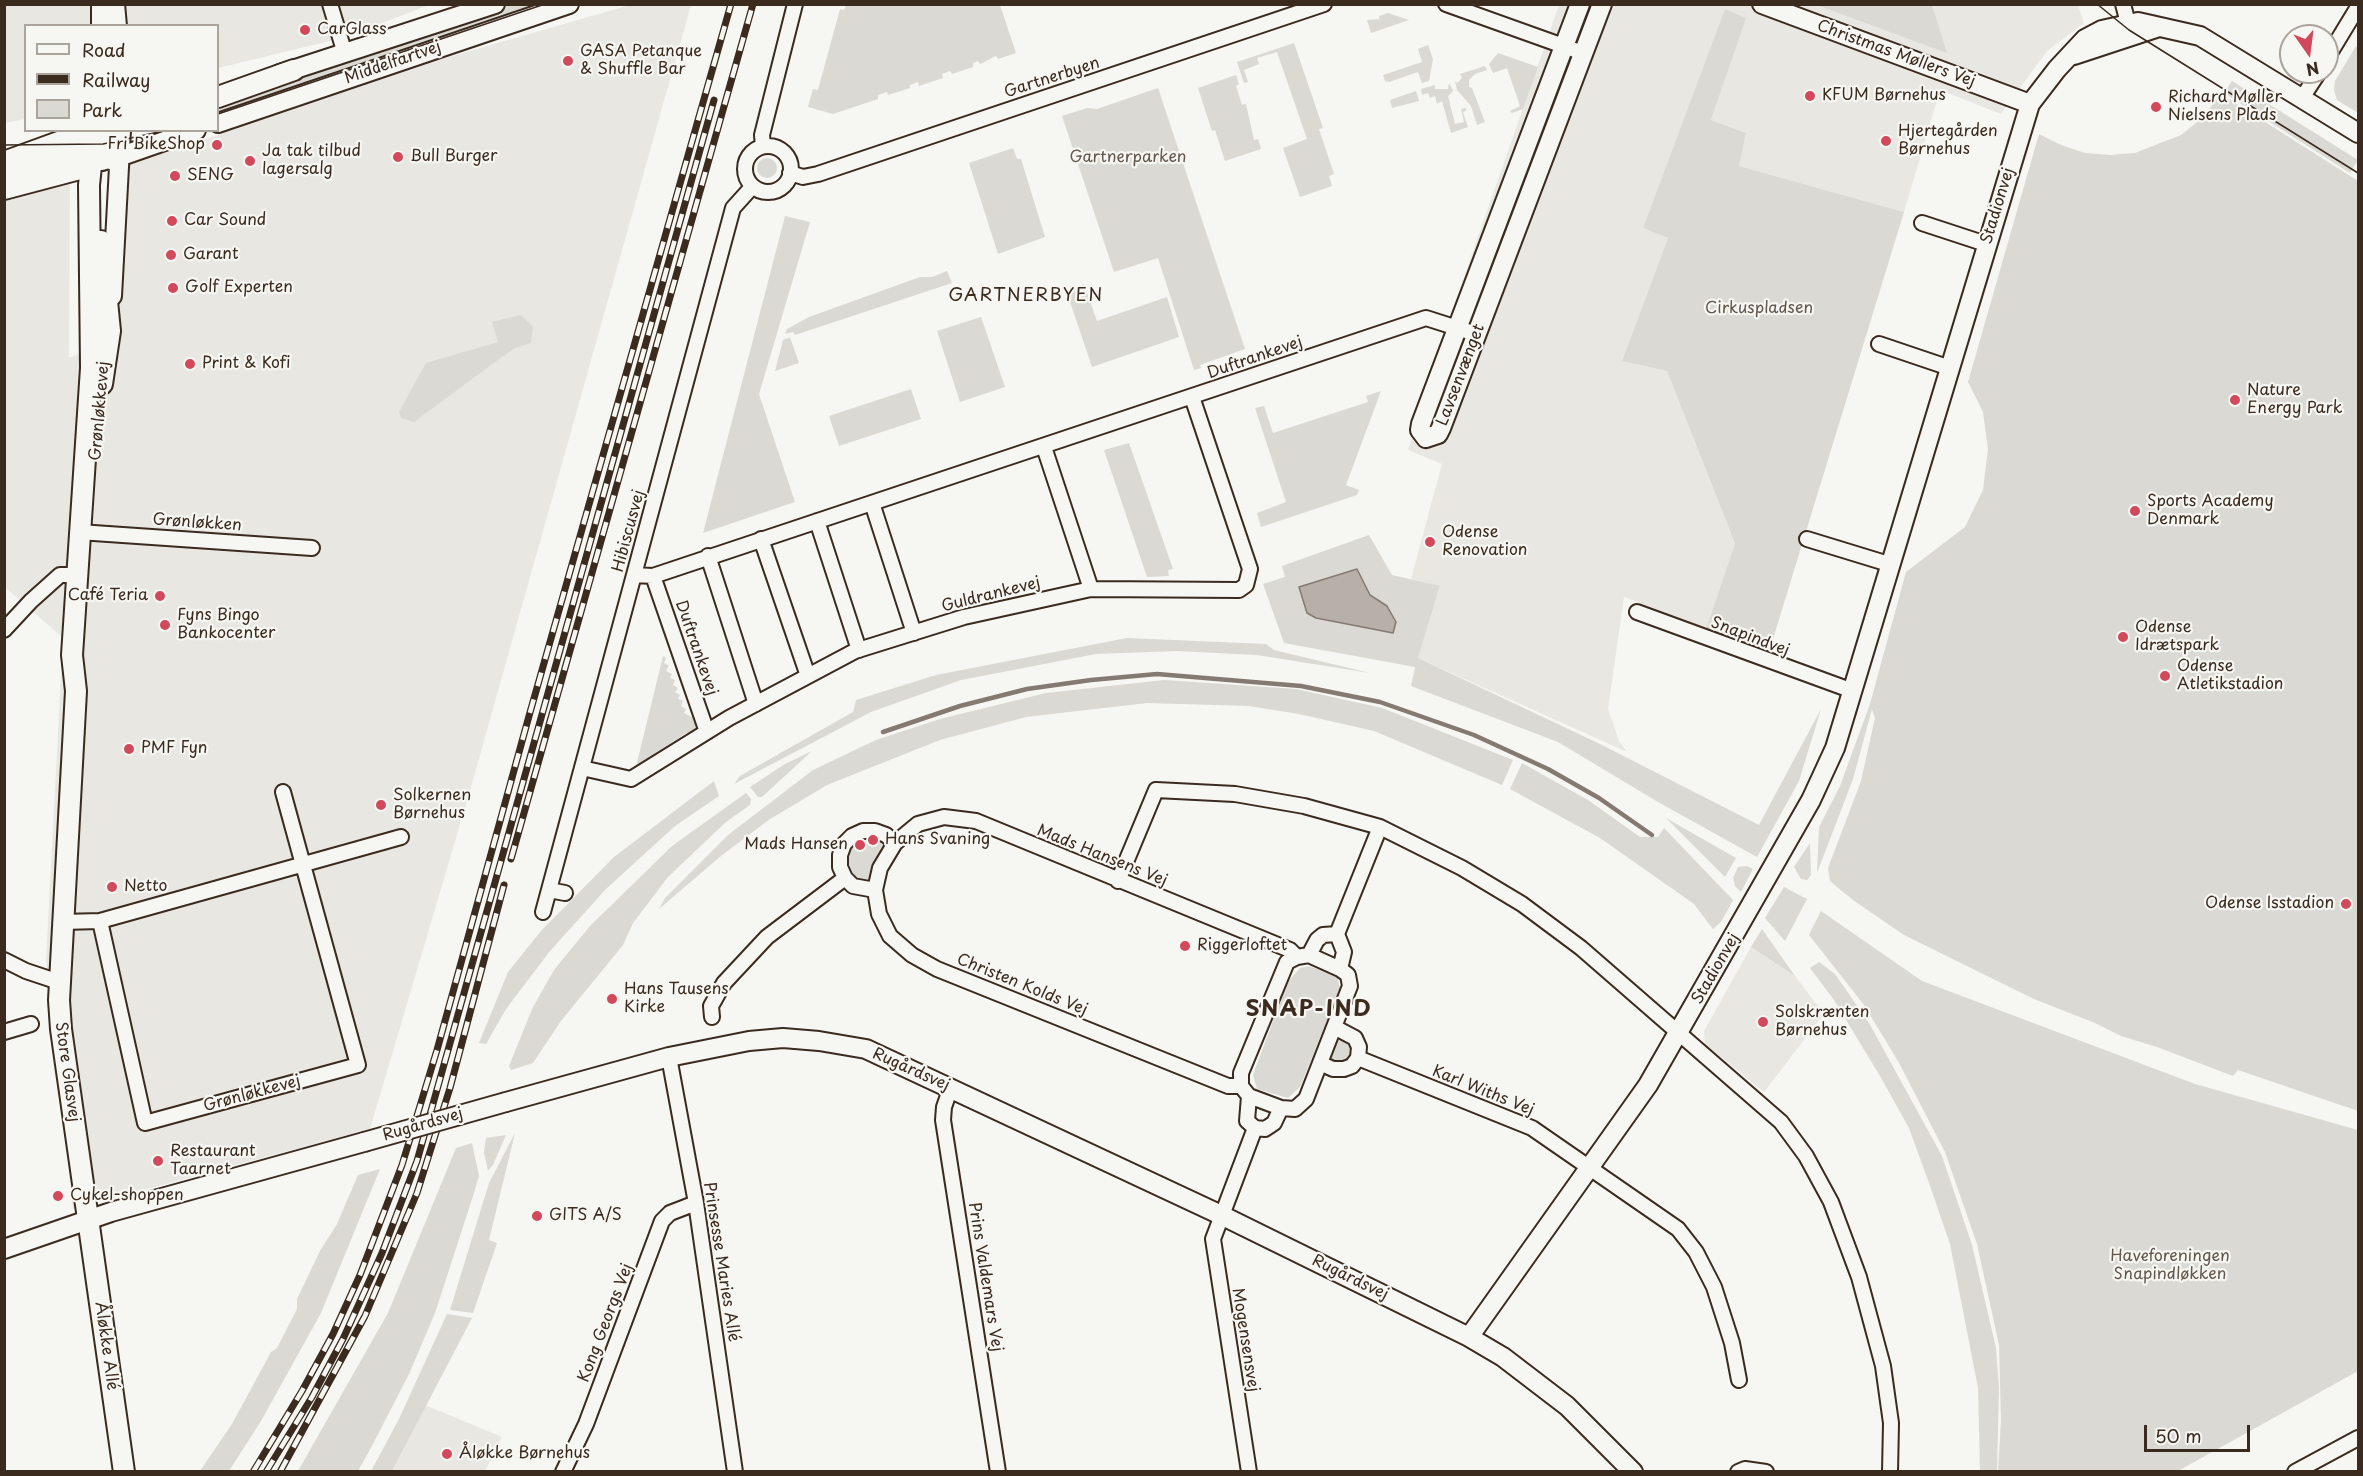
<!DOCTYPE html>
<html>
<head>
<meta charset="utf-8">
<style>
  body { margin:0 }
  #map { position:relative; width:2363px; height:1476px; overflow:hidden; background:#f6f6f2; font-family:"Playpen Sans",sans-serif }
  canvas { display:block }
  .frame { position:absolute; inset:0; border:6px solid #3b2a1e; pointer-events:none }
  .legend { position:absolute; left:24px; top:24px; width:195px; height:108px; box-sizing:border-box; background:#f6f6f2; border:2px solid #aba49d; margin:0; padding:8px 10px; list-style:none; font-size:18px; color:#3b2a1e }
  .legend li { display:flex; align-items:center; gap:12px; height:30px }
  .legend b { width:30px; border:2px solid #aba49d }
  .north { position:absolute; left:2279px; top:24px; width:60px; height:60px; box-sizing:border-box; background:#f6f6f2; border:2px solid #aba49d; border-radius:50%; rotate:166deg; font-size:16px; font-weight:700; line-height:24px; text-align:center; color:#3b2a1e }
  .north::after { content:''; display:block; margin:auto; width:21px; height:27px; background:#d1495b; clip-path:polygon(50% 0,100% 100%,50% 72%,0 100%) }
  .scale { position:absolute; left:2144px; top:1425px; width:106px; height:27px; box-sizing:border-box; border:3px solid #3b2a1e; border-top:0; padding-left:8px; font-size:18px; line-height:21px; white-space:nowrap; color:#3b2a1e; -webkit-text-stroke:4px #f6f6f2; paint-order:stroke }
</style>
</head>
<body>
<div id="map">
<canvas width="2363" height="1476"></canvas>
<div class="frame"></div>
<ul class="legend">
<li><b style="height:8px;background:#f6f6f2"></b>Road</li>
<li><b style="height:8px;background:#3b2a1e"></b>Railway</li>
<li><b style="height:16px;background:#dad9d3"></b>Park</li>
</ul>
<div class="north">N</div>
<div class="scale">50 m</div>
</div>
<script>
const ctx = document.querySelector('canvas').getContext('2d');
ctx.lineJoin = 'round';
function fillPath(path, color) {
  ctx.fillStyle = color;
  ctx.fill(path, 'evenodd');
}
function poly(rows) {
  const path = new Path2D();
  for (const r of rows) {
    if (r.length === 3) {
      path.moveTo(r[0] + r[2], r[1]);
      path.arc(r[0], r[1], r[2], 0, 2 * Math.PI);
      continue;
    }
    path.moveTo(r[0], r[1]);
    for (let i = 2; i < r.length; i += 2) path.lineTo(r[i], r[i + 1]);
  }
  return path;
}
function trace(path, color, width, dash) {
  ctx.strokeStyle = color;
  ctx.lineWidth = width;
  ctx.lineCap = dash ? 'butt' : 'round';
  ctx.setLineDash(dash || []);
  ctx.stroke(path);
}
function label(font, color, halo, rows, align = 'center') {
  ctx.font = font + ' "Playpen Sans",sans-serif';
  ctx.lineWidth = 4.5;
  ctx.setLineDash([]);
  ctx.textBaseline = 'middle';
  ctx.strokeStyle = halo;
  ctx.fillStyle = color;
  for (const [text, x, y, turn = 0] of rows) {
    ctx.save();
    ctx.translate(x, y);
    ctx.rotate((+turn || 0) * Math.PI / 180);
    ctx.textAlign = isNaN(turn) ? turn : align;
    if (halo) ctx.strokeText(text, 0, 0);
    ctx.fillText(text, 0, 0);
    ctx.restore();
  }
}
const built = poly([
  [5,5,429,5,346,37,218,68,218,26,26,26,25,119,5,123],
  [630,5,691,5,469,794,370,1129,73,1209,46,961,63,638,5,587,4,199,70,181,69,358,118,337,130,165,428,63],
  [1559,5,2078,5,2084,23,2047,51,2001,114,1940,90,1904,212,1739,166,1746,133,1711,120,1745,18,1725,10,1643,228,1668,238,1622,361,1667,371,1735,545,1706,629,1624,597,1608,709,1619,741,1627,752,1418,658,1440,587,1411,579,1442,464,1408,450,1450,317],
  [1751,947,1795,976,1824,1014,1764,1092,1705,1044,1704,1031],
  [425,1405,502,1437,485,1471,392,1472]
]);
const green = poly([
  [511,5,556,5,218,117,218,101],
  [846,5,1000,5,1016,53,998,59,996,56,980,64,978,61,973,63,973,67,952,74,950,71,942,74,943,78,919,86,918,82,910,85,910,88,888,95,887,92,878,95,878,99,833,114,808,107,813,89,818,90,840,9,844,10],
  [1817,5,1932,5,1947,53],
  [1725,9,1746,18,1711,120,1746,133,1739,166,1904,212,1769,652,1706,629,1735,544,1667,371,1622,361,1668,238,1643,228],
  [1388,13,1409,20,1371,33,1367,20,1380,19,1379,16],
  [1294,43,1323,128,1319,129,1334,174,1329,176,1332,186,1300,197,1283,148,1307,139,1277,52,1257,58,1259,64,1244,70,1248,82,1244,83,1237,62],
  [1428,45,1433,59,1429,81,1422,83,1418,72,1389,82,1385,81,1383,75,1422,62,1418,49],
  [2356,46,2358,48,2358,113,2337,100,2334,90,2335,81],
  [1498,53,1538,67,1523,109,1512,113,1510,111,1520,106,1507,68,1493,73,1489,64],
  [1485,66,1487,70,1475,74,1469,80,1469,87,1472,88,1485,122,1477,125,1471,106,1457,90,1455,81,1457,83,1462,78,1460,74],
  [1236,75,1239,84,1236,86,1242,105,1246,104,1254,140,1258,139,1261,149,1225,161,1215,130,1212,131,1198,88],
  [2232,81,2358,160,2350,173,2224,93],
  [1449,83,1453,91,1448,96,1455,124,1464,122,1461,109,1465,108,1467,110,1463,112,1468,127,1451,133,1442,101,1437,104,1435,96,1430,98,1428,93,1422,95,1421,89,1435,85,1435,89,1448,89],
  [1158,88,1245,349,1200,365,1201,368,1194,370,1158,258,1114,272,1062,116,1087,108,1097,109],
  [1416,91,1419,101,1392,108,1390,100],
  [2221,94,2358,181,2358,1111,2238,1070,2233,1076,2157,1047,2121,1036,2095,1023,2034,999,1904,935,1853,900,1830,881,1828,868,1861,781,1875,718,1872,709,1853,779,1817,873,1819,827,1840,786,1870,704,1906,572,1965,527,1983,490,1988,449,1983,412,1968,382,2039,134,2061,145,2085,153,2110,155,2135,153,2181,135,2201,119],
  [1013,148,1017,159,1021,159,1045,237,998,254,969,163],
  [767,168,10],
  [785,216,810,222,759,394,795,502,703,533],
  [947,271,952,283,795,335,793,332,785,334,787,329,809,317,920,277,932,277],
  [1084,284,1097,321,1167,297,1179,337,1092,367,1066,290],
  [521,315,533,327,531,343,515,348,499,359,414,422,401,418,399,412,426,363,498,342,492,322],
  [981,317,1005,387,960,402,937,331],
  [790,337,799,363,775,371,783,340],
  [911,389,921,419,839,446,829,416],
  [1381,391,1346,485,1359,490,1357,495,1261,527,1257,513,1286,502,1255,408,1264,406,1273,433,1368,402,1366,396],
  [1129,443,1173,569,1168,570,1169,576,1147,577,1104,450],
  [1369,535,1392,575,1440,586,1418,658,1600,744,1759,825,1821,709,1799,781,1757,857,1658,802,1558,742,1411,686,1415,667,1284,643,1263,584,1285,577,1282,566],
  [1127,638,1266,644,1274,650,1370,673,1257,655,1177,651,1096,654,961,680,871,712,734,784,740,776,853,712,856,700,936,675],
  [663,656,666,658,664,663,669,666,666,671,672,674,670,678,675,680,673,685,678,688,675,692,680,695,678,699,683,701,681,706,686,709,684,713,698,720,699,728,694,734,686,733,651,756,644,765,636,767],
  [1164,680,1296,689,1382,708,1513,760,1502,785,1374,731,1299,714,1249,706,1147,703,1026,717,940,740,827,785,770,819,721,856,659,909,665,898,728,835,813,770,876,740,940,719,1046,693],
  [812,751,762,797,758,797,750,787,785,764],
  [1522,763,1588,800,1640,837,1658,837,1664,828,1733,900,1721,922,1713,929,1694,904,1600,838,1510,789],
  [714,781,719,796,675,826,606,889,550,951,506,1009,486,1044,479,1043,508,972,541,931,614,857],
  [746,793,751,799,750,805,726,822,668,877,633,923,623,945,561,1021,533,1063,511,1070,509,1066,533,1007,554,970,590,926,672,846],
  [1666,818,1736,858,1725,877],
  [866,838,883,841,887,845,874,864,868,882,855,878,847,859,852,847],
  [1810,843,1811,875,1807,880,1801,879,1794,867],
  [1747,866,1753,869,1741,892,1735,886,1733,878,1738,867],
  [1784,887,1807,899,1785,941,1765,918],
  [1821,911,1922,981,2195,1084,2358,1130,2358,1371,2178,1471,1998,1471,2001,1420,1999,1345,1977,1244,1945,1152,1898,1061,1864,1005,1809,935],
  [1762,929,1795,976,1751,947],
  [1819,962,1835,974,1869,1023,1942,1156,1972,1245,1996,1348,1999,1388,1997,1471,1980,1471,1978,1388,1950,1244,1929,1183,1909,1128,1880,1076,1834,1000,1810,968],
  [1309,966,1337,976,1340,988,1300,1087,1288,1098,1257,1089,1253,1075,1287,983,1300,968],
  [1342,1038,1347,1039,1353,1054,1343,1063,1332,1062,1330,1058,1336,1043],
  [515,1133,489,1240,497,1243,473,1313,450,1310,489,1183],
  [506,1135,493,1165,488,1171,484,1152,486,1138],
  [472,1143,479,1176,473,1196,435,1313,409,1374,373,1444,358,1471,298,1471,388,1313,456,1148],
  [380,1169,321,1313,261,1421,229,1471,200,1471,232,1424,271,1352,277,1348,297,1309,297,1299,320,1251,337,1224,358,1175],
  [447,1314,472,1318,392,1471,371,1471,399,1419]
]);
const water = poly([
  [1357,569,1370,595,1387,606,1396,622,1393,633,1316,618,1307,613,1299,587,1357,569]
]);
const stream = poly([
  [883,732,960,706,1027,689,1091,680,1157,674,1301,686,1380,702,1474,735,1548,769,1599,798,1652,835]
]);
const minor = poly([
  [330,4,345,54],
  [1446,4,1583,53],
  [2123,4,2130,31],
  [2327,58,2358,7],
  [2302,98,2319,72],
  [768,169,23],
  [763,146,762,135,795,4],
  [790,173,803,177,818,174,1324,4],
  [1922,223,1986,244],
  [1879,344,1950,368],
  [1044,447,1091,589],
  [872,503,914,633],
  [817,521,859,650],
  [79,532,312,548],
  [761,539,808,676],
  [1807,539,1892,565],
  [708,556,756,704],
  [634,575,653,576,1426,318,1476,334],
  [653,576,707,732],
  [1637,612,1853,691],
  [4,630,31,601,60,575,77,575],
  [582,768,631,779,729,718,855,651,964,617,1091,589,1239,590,1246,585,1250,569,1192,397],
  [1118,881,1156,790,1235,794,1304,806,1380,827,1462,868,1522,904,1581,948,1781,1122,1806,1156,1831,1202,1859,1277,1883,1366,1891,1423,1890,1472],
  [549,890,565,893],
  [875,890,853,886,845,878,840,867,840,855,844,844,852,836,863,831,875,831,886,835,895,843],
  [543,912,733,208,752,187],
  [100,921,145,1123,358,1065,283,792],
  [62,922,100,921,401,837],
  [1337,934,1380,827],
  [1309,955,1340,969,1348,975,1350,986,1306,1099,1295,1109,1281,1108,1249,1096,1241,1086,1241,1073,1287,962,1297,957,1309,955],
  [1309,955,1317,940,1323,935,1337,934,1344,952,1340,969],
  [4,960,26,971,59,982],
  [712,1017,711,1006,724,983,767,937,845,878],
  [4,1032,31,1024],
  [669,1057,696,1203,735,1472],
  [1358,1058,1532,1128,1678,1229,1696,1252,1714,1287,1732,1343,1739,1380],
  [1322,1064,1333,1069,1344,1069,1352,1066,1358,1058,1359,1047,1355,1038,1336,1028],
  [1241,1086,1228,1086,937,969,912,955,890,936,879,914,875,890,880,868,895,843,918,824,944,817,976,821,1290,950,1297,957],
  [951,1087,944,1107,943,1120,998,1472],
  [1249,1096,1247,1121,1255,1128,1265,1129,1274,1123,1281,1108],
  [563,1472,586,1424,662,1221,670,1213,696,1203],
  [1249,1472,1213,1239,1255,1128],
  [1738,1472,1745,1469,1766,1472],
  [2295,1472,2358,1438]
]);
const tertiary = poly([
  [115,4,117,26],
  [1580,4,1421,424,1420,430,1426,438,1438,434,1441,428,1602,4],
  [1762,4,2030,104],
  [101,26,101,4],
  [2074,55,2156,28],
  [280,74,495,4],
  [218,123,569,4],
  [110,160,196,130],
  [112,296,121,130],
  [506,1102,669,1057,749,1041,783,1038,819,1041,866,1049,1221,1215,1469,1337,1503,1357,1567,1406,1633,1472],
  [4,1249,111,1212,364,1142],
  [1469,1337,1648,1085,1811,800,1835,748,2030,104,2057,69,2085,39,2102,30,2138,22,2200,36,2358,133]
]);
const secondary = poly([
  [218,97,294,70],
  [120,130,100,148,91,166,89,185,91,368,72,655,76,691,59,1000,61,1029,124,1472],
  [4,162,70,138,81,137,97,144,102,160],
  [4,176,80,154,104,137],
  [4,189,91,166],
  [101,241,110,331,102,384]
]);
const tram = poly([
  [2097,4,2129,30,2358,173],
  [218,114,545,4],
  [4,145,103,144,168,130]
]);
const rail = poly([
  [511,859,753,4],
  [253,1472,302,1391,333,1334,360,1275,402,1165,437,1050,529,716,731,4],
  [266,1472,312,1397,343,1339,382,1253,417,1161,714,100],
  [280,1472,365,1316,417,1193,450,1088,504,885]
]);
const tertiaryBridge = poly([
  [364,1142,506,1102]
]);
const markers = [
  [305,30,6,"#d1495b"],
  [568,61,6,"#d1495b"],
  [1810,96,6,"#d1495b"],
  [2156,107,6,"#d1495b"],
  [1886,141,6,"#d1495b"],
  [217,145,6,"#d1495b"],
  [398,157,6,"#d1495b"],
  [250,161,6,"#d1495b"],
  [175,176,6,"#d1495b"],
  [172,221,6,"#d1495b"],
  [171,255,6,"#d1495b"],
  [173,288,6,"#d1495b"],
  [190,364,6,"#d1495b"],
  [2235,400,6,"#d1495b"],
  [2135,511,6,"#d1495b"],
  [1430,542,6,"#d1495b"],
  [160,596,6,"#d1495b"],
  [165,625,6,"#d1495b"],
  [2123,637,6,"#d1495b"],
  [2165,676,6,"#d1495b"],
  [129,749,6,"#d1495b"],
  [381,805,6,"#d1495b"],
  [873,840,6,"#d1495b"],
  [860,845,6,"#d1495b"],
  [112,887,6,"#d1495b"],
  [2346,904,6,"#d1495b"],
  [1185,946,6,"#d1495b"],
  [612,999,6,"#d1495b"],
  [1763,1022,6,"#d1495b"],
  [158,1161,6,"#d1495b"],
  [58,1196,6,"#d1495b"],
  [537,1216,6,"#d1495b"],
  [447,1454,6,"#d1495b"]
];
const poiNames = [
  ["CarGlass",317,30],
  ["GASA Petanque",580,52],
  ["& Shuffle Bar",580,70],
  ["KFUM Børnehus",1822,96],
  ["Richard Møller",2168,98],
  ["Nielsens Plads",2168,116],
  ["Hjertegården",1898,132],
  ["Børnehus",1898,150],
  ["Fri BikeShop",205,145,"right"],
  ["Ja tak tilbud",262,152],
  ["lagersalg",262,170],
  ["Bull Burger",410,157],
  ["SENG",187,176],
  ["Car Sound",184,221],
  ["Garant",183,255],
  ["Golf Experten",185,288],
  ["Print & Kofi",202,364],
  ["Nature",2247,391],
  ["Energy Park",2247,409],
  ["Sports Academy",2147,502],
  ["Denmark",2147,520],
  ["Odense",1442,533],
  ["Renovation",1442,551],
  ["Café Teria",148,596,"right"],
  ["Fyns Bingo",177,616],
  ["Bankocenter",177,634],
  ["Odense",2135,628],
  ["Idrætspark",2135,646],
  ["Odense",2177,667],
  ["Atletikstadion",2177,685],
  ["PMF Fyn",141,749],
  ["Solkernen",393,796],
  ["Børnehus",393,814],
  ["Hans Svaning",885,840],
  ["Mads Hansen",848,845,"right"],
  ["Netto",124,887],
  ["Odense Isstadion",2334,904,"right"],
  ["Riggerloftet",1197,946],
  ["Hans Tausens",624,990],
  ["Kirke",624,1008],
  ["Solskrænten",1775,1013],
  ["Børnehus",1775,1031],
  ["Restaurant",170,1152],
  ["Taarnet",170,1170],
  ["Cykel-shoppen",70,1196],
  ["GITS A/S",549,1216],
  ["Åløkke Børnehus",459,1454]
];
const streetNames = [
  ["Christmas Møllers Vej",1896,54,20],
  ["Middelfartvej",393,63,-19],
  ["Gartnerbyen",1052,78,-18],
  ["Stadionvej",1998,206,-73],
  ["Duftrankevej",1255,358,-19],
  ["Lavsenvænget",1461,375,-69],
  ["Grønløkkevej",100,411,-85],
  ["Grønløkken",197,523,4],
  ["Hibiscusvej",629,531,-75],
  ["Guldrankevej",991,595,-14],
  ["Snapindvej",1750,637,21],
  ["Duftrankevej",696,648,71],
  ["Mads Hansens Vej",1102,856,22],
  ["Stadionvej",1716,969,-60],
  ["Christen Kolds Vej",1022,985,22],
  ["Rugårdsvej",911,1070,24],
  ["Store Glasvej",67,1072,82],
  ["Karl Withs Vej",1483,1091,22],
  ["Grønløkkevej",252,1094,-15],
  ["Rugårdsvej",423,1125,-16],
  ["Prinsesse Maries Allé",721,1262,81],
  ["Prins Valdemars Vej",985,1277,81],
  ["Rugårdsvej",1350,1278,26],
  ["Kong Georgs Vej",606,1323,-69],
  ["Mogensensvej",1245,1340,81],
  ["Åløkke Allé",106,1346,82]
];
const parkNames = [
  ["Gartnerparken",1128,158],
  ["Cirkuspladsen",1759,309],
  ["Haveforeningen",2170,1257],
  ["Snapindløkken",2170,1275]
];
const neighbourhoodNames = [
  ["GARTNERBYEN",1026,296]
];
const districtNames = [
  ["SNAP-IND",1309,1010]
];
fillPath(built, '#e8e7e2');
fillPath(green, '#dad9d3');
fillPath(water, '#b6b0a9');
trace(water, '#857a71', 1.5);
trace(stream, '#857a71', 4.5);
trace(minor, '#3b2a1e', 18);
trace(tertiary, '#3b2a1e', 22);
trace(secondary, '#3b2a1e', 24);
trace(minor, '#f6f6f2', 14);
trace(tertiary, '#f6f6f2', 18);
trace(secondary, '#f6f6f2', 20);
trace(tram, '#3b2a1e', 1.5);
trace(rail, '#3b2a1e', 7);
trace(rail, '#f6f6f2', 4.5, [14]);
trace(tertiaryBridge, '#3b2a1e', 22, []);
trace(tertiaryBridge, '#f6f6f2', 18);
for (const [x, y, r, color] of markers) {
  const dot = new Path2D();
  dot.arc(x, y, r, 0, 2 * Math.PI);
  ctx.fillStyle = color;
  ctx.fill(dot);
  trace(dot, '#f6f6f2', 2);
}
label('16px', '#3b2a1e', '#f6f6f2', poiNames, 'left');
label('16px', '#3b2a1e', '#f6f6f2', streetNames);
label('16px', '#63564b', '#f6f6f2', parkNames);
ctx.letterSpacing = '1.5px';
label('18px', '#3b2a1e', '#f6f6f2', neighbourhoodNames);
ctx.letterSpacing = '0px';
ctx.letterSpacing = '1.5px';
label('bold 22px', '#3b2a1e', '#f6f6f2', districtNames);
ctx.letterSpacing = '0px';
</script>
</body>
</html>
